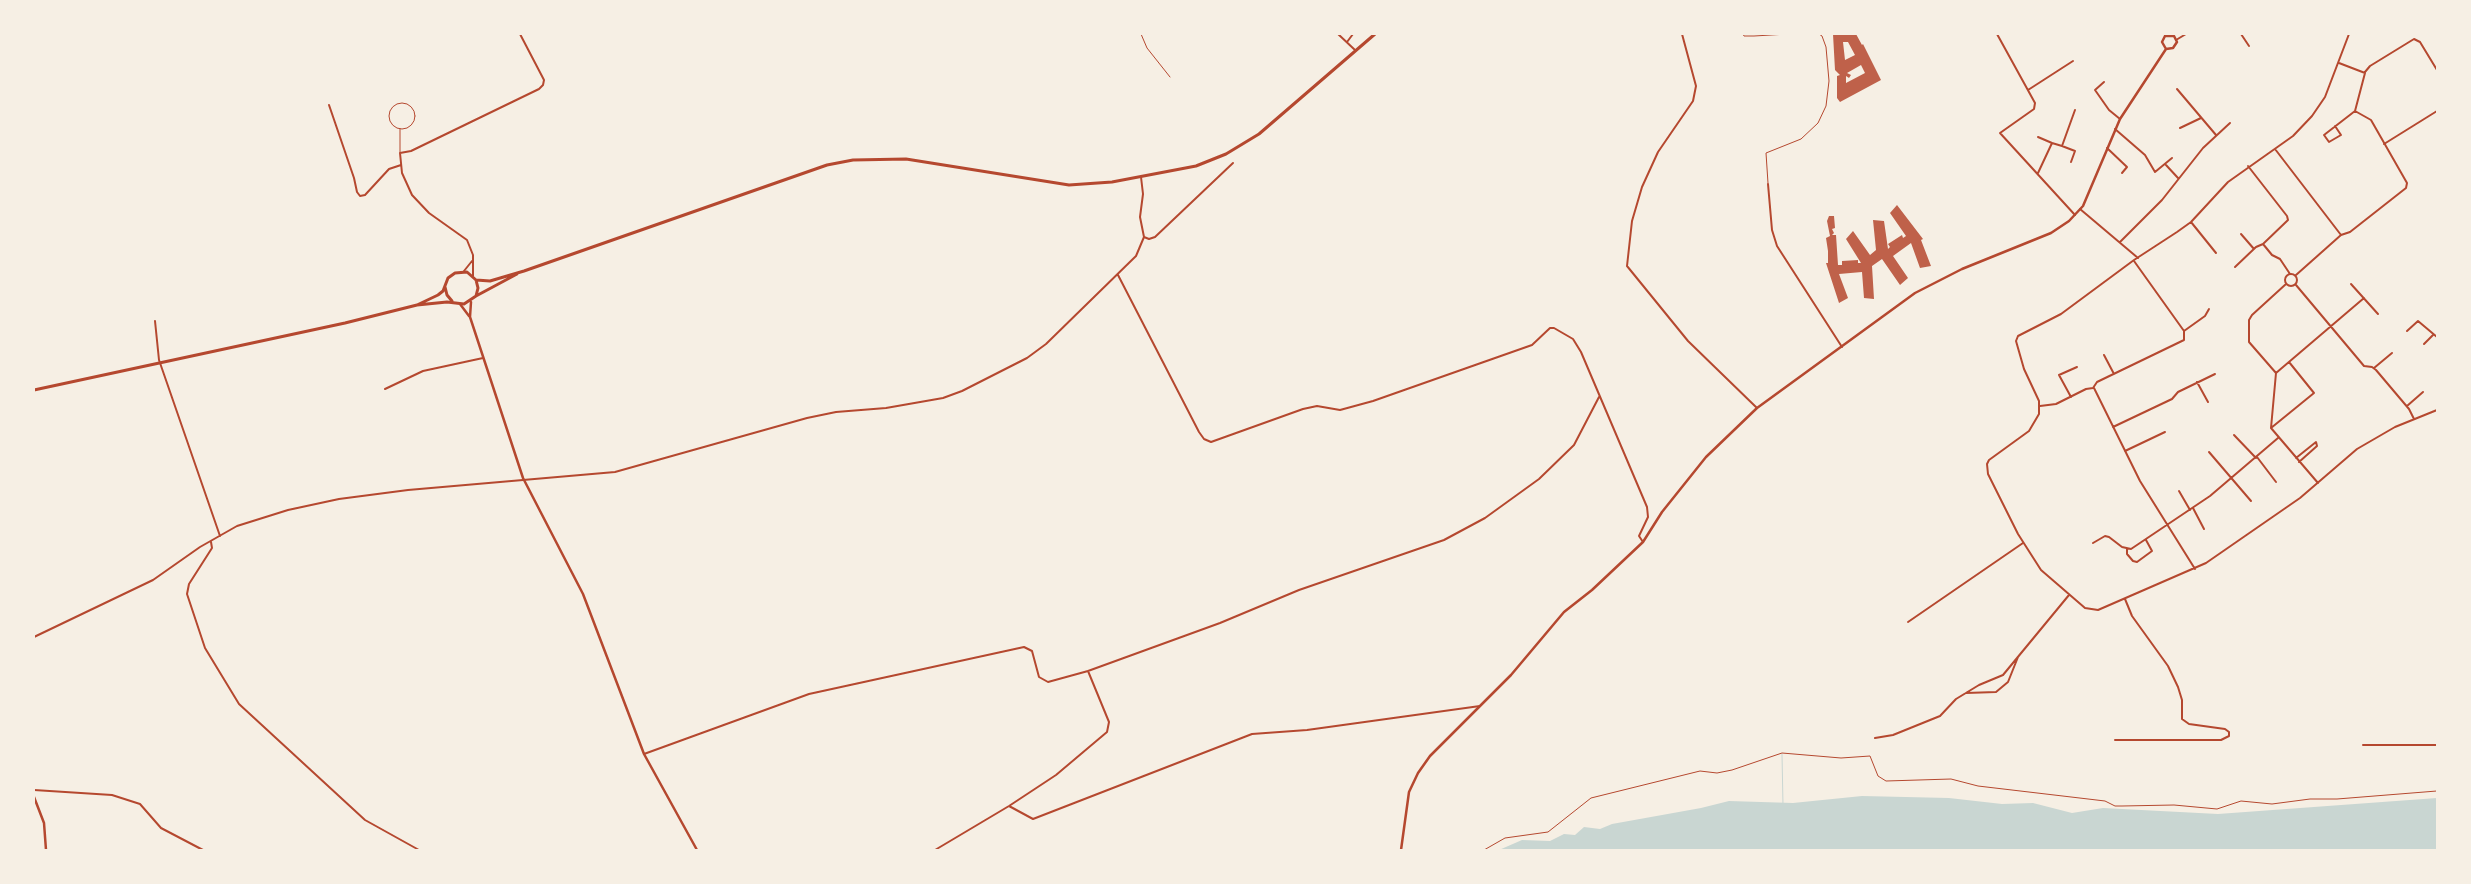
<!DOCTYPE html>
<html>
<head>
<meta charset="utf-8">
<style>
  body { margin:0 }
  #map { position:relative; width:2471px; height:884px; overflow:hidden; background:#f6efe4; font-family:Overpass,sans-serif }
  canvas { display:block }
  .frame { position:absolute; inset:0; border:35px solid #f6efe4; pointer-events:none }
</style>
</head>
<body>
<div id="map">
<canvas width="2471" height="884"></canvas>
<div class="frame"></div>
</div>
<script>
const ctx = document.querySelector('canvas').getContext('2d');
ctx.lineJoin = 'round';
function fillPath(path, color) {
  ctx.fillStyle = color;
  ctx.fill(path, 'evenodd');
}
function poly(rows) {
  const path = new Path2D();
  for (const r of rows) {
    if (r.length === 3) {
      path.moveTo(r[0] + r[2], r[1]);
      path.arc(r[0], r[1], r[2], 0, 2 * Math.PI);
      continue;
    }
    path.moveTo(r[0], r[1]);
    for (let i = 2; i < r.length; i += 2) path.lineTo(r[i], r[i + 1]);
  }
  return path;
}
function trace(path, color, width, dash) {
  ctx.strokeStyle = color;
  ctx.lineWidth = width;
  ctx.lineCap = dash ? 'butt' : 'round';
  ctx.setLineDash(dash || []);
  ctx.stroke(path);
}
const water = poly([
  [1862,796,1949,798,2002,804,2033,803,2072,813,2103,808,2218,814,2437,798,2437,850,1499,850,1522,840,1550,841,1564,834,1575,835,1584,827,1600,829,1612,824,1701,808,1729,801,1793,803]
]);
const stream = poly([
  [1782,754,1783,805]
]);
const building = poly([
  [1833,34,1856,34,1862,45,1863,44,1881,80,1840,102,1837,98,1837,76,1840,75,1835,70],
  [1843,42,1848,42,1855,55,1845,60],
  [1861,65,1865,73,1846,83,1846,76,1849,78,1851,75,1847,73],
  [1897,205,1923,239,1921,240,1931,266,1920,268,1911,243,1893,256,1908,278,1900,285,1882,259,1872,266,1874,299,1864,298,1862,272,1839,274,1848,298,1839,303,1826,263,1828,263,1828,251,1826,238,1830,236,1827,221,1829,216,1834,216,1835,228,1832,229,1834,233,1832,235,1836,235,1838,265,1842,265,1842,261,1858,260,1858,263,1861,263,1846,239,1853,231,1870,255,1876,250,1873,220,1884,221,1888,249,1890,247,1888,244,1902,235,1903,238,1906,236,1890,213]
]);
const path = poly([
  [1484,850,1505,838,1548,832,1591,798,1700,771,1717,773,1732,770,1782,753,1841,758,1870,756,1878,776,1886,781,1951,779,1978,786,2105,801,2115,806,2122,806,2174,805,2217,809,2241,801,2272,804,2310,799,2337,799,2437,791]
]);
const service = poly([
  [1141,34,1147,48,1170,77],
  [1743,34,1744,36,1754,36,1788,34],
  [402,116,13],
  [400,152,400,129],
  [1768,183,1766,153,1801,139,1818,123,1826,106,1829,81,1826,47,1822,36,1819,34]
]);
const minor = poly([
  [1338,34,1355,50],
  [1682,34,1696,86,1693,101,1658,152,1642,187,1632,221,1627,266,1688,341,1757,408],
  [1997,34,2035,103,2034,109,2000,133,2075,215],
  [2241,34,2249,46],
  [2349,34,2325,97,2312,116,2293,136,2228,182,2191,222,2177,232,2134,260,2061,314,2018,336,2016,341,2024,369,2039,401,2039,414,2029,431,1989,460,1987,464,1988,474,2018,534,2041,570,2085,608,2098,610,2206,563,2300,498,2357,449,2395,427,2437,410],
  [2176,40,2186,34],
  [1347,42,1353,34],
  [2339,63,2365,73,2355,111,2371,120,2407,183,2406,188,2350,232,2341,235],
  [2365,72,2370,66,2414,39,2420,42,2437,70],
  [2104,82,2095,90,2109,110,2120,119],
  [2177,89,2216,135],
  [2028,90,2073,61],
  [329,105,354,178,357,192,360,196,365,195,389,169,401,165],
  [2335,126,2341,135,2329,142,2324,135,2355,111],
  [2180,128,2201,118],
  [2115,129,2145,155,2155,172,2172,158],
  [2038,137,2052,143],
  [2384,144,2437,111],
  [2062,146,2075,151,2071,162],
  [2107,148,2127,167,2122,173],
  [2275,149,2341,235,2296,275],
  [2166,165,2178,178],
  [2248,166,2287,216,2288,220,2263,244,2272,255,2280,259,2290,274],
  [2038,173,2052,143,2062,146,2075,110],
  [1768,184,1772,230,1777,246,1842,347],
  [2080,209,2138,258],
  [2191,222,2216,253],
  [2241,234,2254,249],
  [1144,237,1149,239,1155,237,1233,163],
  [2120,242,2162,200,2203,148,2230,123],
  [2235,267,2256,247,2263,244],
  [464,271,472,261],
  [2291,280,6],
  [1118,275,1199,432,1204,439,1211,442,1303,409,1317,406,1340,410,1373,401,1532,345,1550,328,1554,328,1573,339,1581,352,1647,507,1648,517,1639,536,1643,542],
  [473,276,473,255,467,240,429,213,412,195,402,173,400,153,411,151,539,89,543,85,544,80,520,34],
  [2351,284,2378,314],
  [2296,285,2364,366,2372,367,2376,370,2409,409,2414,419],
  [155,321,159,360,220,536],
  [2184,331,2205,316,2209,309],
  [2407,331,2418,321,2437,337],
  [2424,344,2433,335],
  [2104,355,2114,374],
  [2374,368,2392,353],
  [2276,373,2271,428,2318,483],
  [2276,373,2249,342,2249,320,2252,315,2286,284],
  [2276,373,2364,298],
  [2197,382,2208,402],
  [2094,388,2140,481,2195,569],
  [385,389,423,371,483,358],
  [2071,397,2059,375,2077,367],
  [2040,406,2056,404,2086,389,2093,388,2097,382,2184,340,2184,331,2134,261],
  [2407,406,2423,392],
  [2113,427,2172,399,2178,392,2215,374],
  [2271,428,2314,393,2289,362],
  [2234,435,2256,458],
  [2125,451,2165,432],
  [2209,452,2251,501],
  [2257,457,2276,482],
  [2296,458,2316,442,2317,446,2299,462],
  [2179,491,2190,510],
  [2193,508,2204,529],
  [211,542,212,548,189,584,187,594,205,648,239,704,365,820,419,850],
  [2093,543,2105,536,2109,537,2122,547,2131,549,2210,496,2278,438],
  [2127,549,2127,554,2133,561,2137,562,2152,551,2146,540],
  [1908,622,2023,543],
  [34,637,153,580,200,547,237,526,288,510,339,499,408,490,615,472,807,418,836,412,886,408,943,398,962,391,1027,358,1046,344,1136,256,1144,237,1140,217,1143,194,1141,177],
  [1966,693,1996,692,2008,682,2018,657],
  [1875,738,1893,735,1940,716,1956,699,1979,685,2003,675,2069,595],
  [2115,740,2221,740,2229,736,2229,732,2225,729,2189,724,2182,719,2182,700,2178,687,2168,666,2132,616,2125,599],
  [2363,745,2437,745],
  [644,754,809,694,1024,647,1032,651,1039,677,1048,682,1088,671,1220,623,1299,590,1444,540,1485,518,1539,479,1574,445,1599,397],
  [34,790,112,795,140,804,161,828,203,850],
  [1009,806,1033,819,1252,734,1307,730,1480,706],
  [935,850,1009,806,1056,775,1107,732,1109,722,1088,671]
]);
const tertiary = poly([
  [2165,36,2174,36,2177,42,2173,48,2166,49],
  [2165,36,2162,42,2166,49],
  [471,302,470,317,523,478,583,594,644,754,697,850],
  [460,304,469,316],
  [34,797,44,823,46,850],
  [1401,850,1409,792,1418,773,1430,756,1511,675,1564,612,1592,590,1643,542,1662,512,1706,457,1757,408,1915,293,1962,269,2051,233,2069,221,2083,206,2120,119,2166,49]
]);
const primary = poly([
  [476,280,490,281,524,271,827,165,853,160,906,159,1069,185,1112,182,1196,166,1226,154,1259,134,1375,34],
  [445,287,447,295,452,301],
  [476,296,517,274],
  [34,390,345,323,417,305,447,302,464,304,476,296,478,288,476,280,467,272,455,273,448,278,443,291,438,295,417,305]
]);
fillPath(water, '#c9d6d2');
trace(stream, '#c9d6d2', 1);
fillPath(building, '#bf614a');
trace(path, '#b5482f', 1);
trace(service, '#b5482f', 1);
trace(minor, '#b5482f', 2);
trace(tertiary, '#b5482f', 2.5);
trace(primary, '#b5482f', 3);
</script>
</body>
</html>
